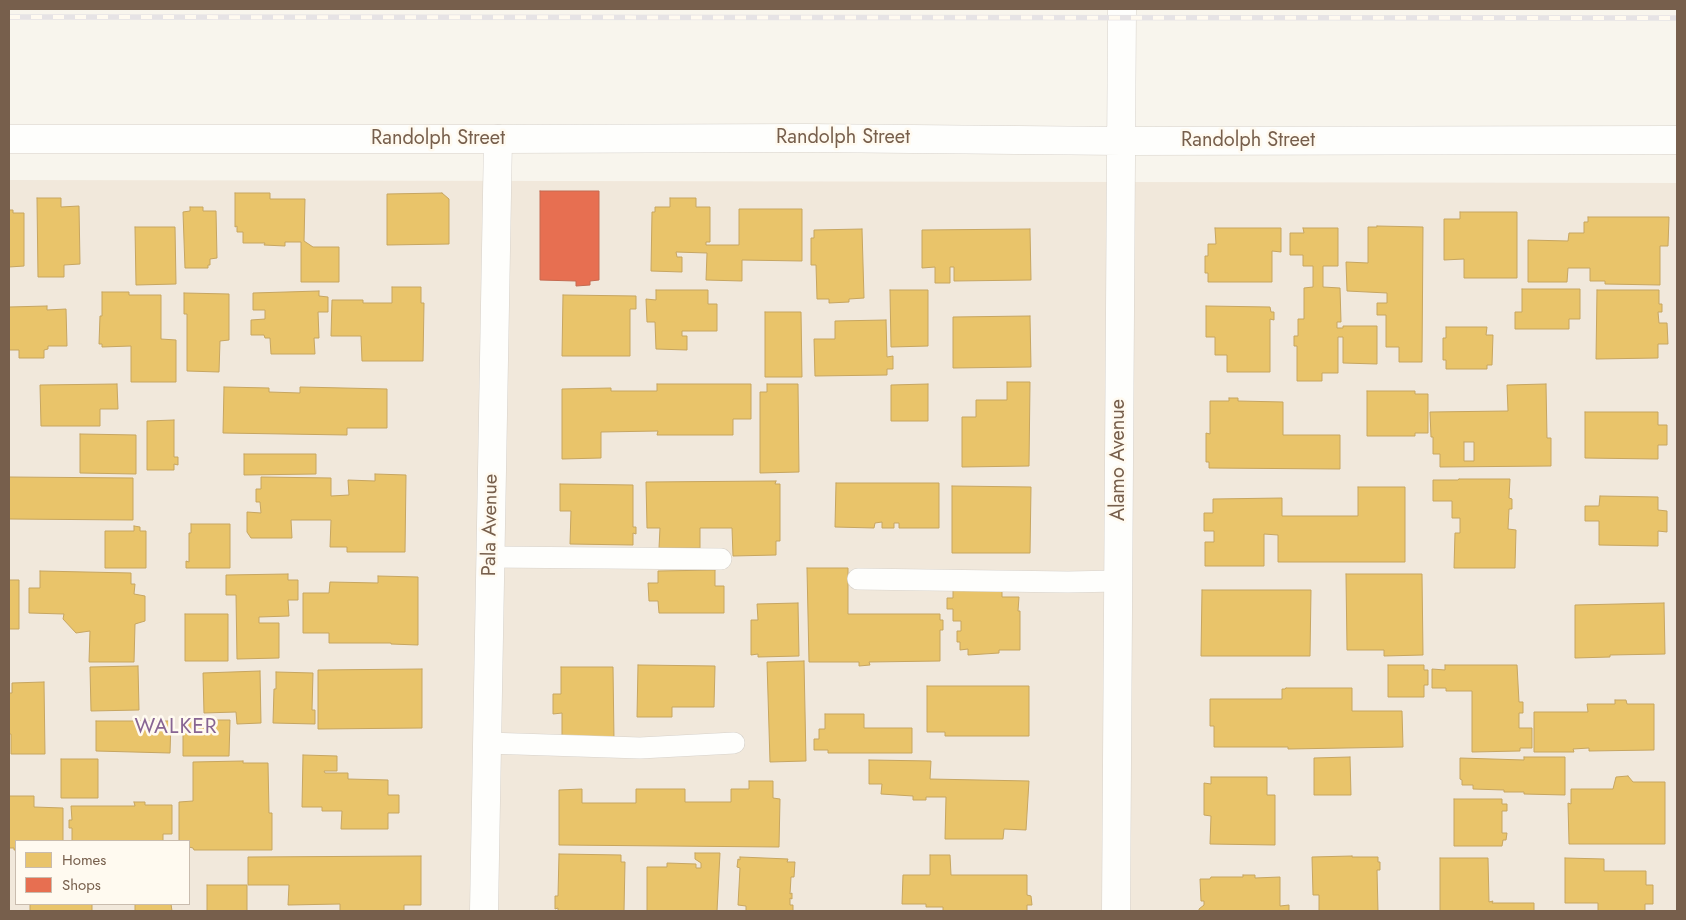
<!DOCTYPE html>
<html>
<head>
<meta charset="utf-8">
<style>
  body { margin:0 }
  #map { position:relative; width:1686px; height:920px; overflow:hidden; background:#f8f5ed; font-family:Jost,sans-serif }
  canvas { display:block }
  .frame { position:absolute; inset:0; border:10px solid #775f4c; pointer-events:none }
  .legend { position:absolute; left:15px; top:840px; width:175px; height:65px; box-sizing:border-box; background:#fffaf0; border:1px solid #c9bcae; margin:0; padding:6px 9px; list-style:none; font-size:15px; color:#775f4c }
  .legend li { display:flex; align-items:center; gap:10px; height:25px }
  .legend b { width:25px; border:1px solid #c9bcae }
</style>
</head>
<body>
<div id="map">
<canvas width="1686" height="920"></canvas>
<div class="frame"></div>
<ul class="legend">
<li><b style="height:14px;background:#e9c46a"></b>Homes</li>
<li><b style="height:14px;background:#e76f51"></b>Shops</li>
</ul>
</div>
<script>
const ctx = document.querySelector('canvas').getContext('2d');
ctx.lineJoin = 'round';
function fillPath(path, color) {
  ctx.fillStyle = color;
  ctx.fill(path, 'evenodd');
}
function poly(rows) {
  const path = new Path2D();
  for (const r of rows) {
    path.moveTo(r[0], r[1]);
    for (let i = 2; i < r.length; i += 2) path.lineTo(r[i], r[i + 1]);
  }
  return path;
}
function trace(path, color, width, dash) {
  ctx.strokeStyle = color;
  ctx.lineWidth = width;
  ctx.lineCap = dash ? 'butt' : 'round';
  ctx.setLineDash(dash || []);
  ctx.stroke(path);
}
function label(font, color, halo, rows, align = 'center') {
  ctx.font = font + ' Jost,sans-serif';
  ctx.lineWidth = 5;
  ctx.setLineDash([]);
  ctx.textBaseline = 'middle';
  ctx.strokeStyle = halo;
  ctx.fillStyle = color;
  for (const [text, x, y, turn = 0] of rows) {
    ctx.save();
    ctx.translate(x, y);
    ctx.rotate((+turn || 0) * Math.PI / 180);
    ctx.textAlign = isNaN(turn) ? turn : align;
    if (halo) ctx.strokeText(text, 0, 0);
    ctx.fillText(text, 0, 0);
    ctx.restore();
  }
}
const residential = poly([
  [9,180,1677,183,1677,911,9,911],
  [16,841,189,841,189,904,16,904]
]);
const homes = poly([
  [235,193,270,193,270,199,305,199,304,241,313,247,339,247,339,282,301,282,301,242,285,242,285,246,264,245,265,243,243,243,243,232,237,232,237,226,235,227,235,193],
  [442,193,449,199,449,244,387,245,387,194,442,193],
  [37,198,61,198,61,207,79,206,80,264,64,265,64,277,38,277,37,198],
  [670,198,696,198,696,207,710,207,710,242,706,242,706,245,739,245,739,209,802,209,802,261,742,260,742,281,706,280,707,253,676,252,677,257,682,257,682,272,651,271,652,212,655,212,655,207,670,207,670,198],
  [190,207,203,207,203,211,216,211,217,258,210,259,210,265,208,265,208,268,185,268,183,212,190,211,190,207],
  [9,210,13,210,13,213,24,213,24,266,9,267,9,210],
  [1460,212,1517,212,1517,278,1464,278,1464,259,1444,260,1444,219,1460,219,1460,212],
  [1588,217,1669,217,1668,246,1660,246,1660,285,1605,284,1605,281,1590,281,1590,268,1568,268,1567,282,1528,282,1528,240,1568,241,1569,233,1584,233,1584,222,1588,222,1588,217],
  [1377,226,1423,227,1422,362,1399,362,1399,347,1386,347,1386,315,1377,315,1377,303,1387,303,1387,293,1347,291,1346,262,1368,263,1368,227,1377,227,1377,226],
  [135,227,175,227,176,284,136,285,135,227],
  [1215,228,1281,228,1281,252,1272,251,1272,282,1208,282,1208,273,1205,273,1205,256,1208,256,1208,244,1216,244,1215,228],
  [1303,228,1338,228,1338,266,1323,266,1323,287,1340,288,1341,322,1337,322,1337,328,1343,328,1343,326,1377,326,1377,364,1343,363,1343,337,1338,337,1338,373,1322,373,1322,381,1297,381,1297,346,1294,346,1294,336,1298,336,1298,319,1304,319,1304,288,1313,287,1313,266,1303,266,1303,255,1290,255,1290,233,1304,233,1303,228],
  [862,229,864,298,849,299,849,302,829,303,829,299,817,299,816,265,811,265,811,238,814,238,814,230,862,229],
  [1030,229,1031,280,954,281,954,267,950,267,950,283,935,283,935,267,922,268,922,230,1030,229],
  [392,287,421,287,421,303,424,303,423,361,362,361,361,336,331,336,332,300,363,300,363,303,392,303,392,287],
  [1522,289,1580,289,1580,319,1569,319,1569,329,1515,329,1515,312,1522,312,1522,289],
  [656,290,708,290,708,304,717,304,717,331,682,331,682,336,687,336,687,350,656,349,655,322,647,322,646,299,656,300,656,290],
  [890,290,928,290,928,346,891,347,890,290],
  [1597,290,1659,290,1659,304,1662,304,1662,312,1658,312,1659,323,1667,323,1668,344,1658,344,1658,358,1596,359,1597,290],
  [319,291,319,296,328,297,328,312,318,312,319,338,314,338,315,354,271,354,270,338,265,338,264,335,251,335,251,320,265,319,265,310,253,310,253,293,319,291],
  [102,292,129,292,129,295,161,295,161,339,176,340,176,382,131,382,131,346,102,347,102,344,99,344,100,316,102,316,102,292],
  [184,293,229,294,229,340,220,341,219,372,187,371,187,314,184,314,184,293],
  [563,295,636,296,636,309,630,309,630,356,562,356,563,295],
  [47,306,47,310,66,309,67,346,48,346,48,349,44,350,44,358,19,358,19,350,9,350,9,307,47,306],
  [1206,306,1270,307,1271,312,1274,312,1274,320,1270,319,1270,372,1227,372,1227,355,1215,355,1215,337,1206,337,1206,306],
  [765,312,801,312,802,377,765,377,765,312],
  [1030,316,1031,367,953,368,953,317,1030,316],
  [886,320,887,357,893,356,893,369,887,369,887,375,815,376,814,339,835,339,835,321,886,320],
  [1446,327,1487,327,1486,335,1493,335,1492,365,1487,365,1487,369,1446,369,1446,360,1443,360,1443,338,1446,338,1446,327],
  [1007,382,1030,382,1029,466,962,467,962,417,976,417,976,400,1007,400,1007,382],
  [117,384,118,409,100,409,100,426,41,426,40,385,117,384],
  [657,384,751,384,751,419,733,419,733,435,657,435,658,431,601,432,601,458,562,459,562,389,611,388,611,391,657,391,657,384],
  [767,384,798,384,799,472,760,473,760,392,767,392,767,384],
  [928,384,928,421,891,421,891,385,928,384],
  [1546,384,1547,438,1551,438,1551,466,1440,467,1440,454,1433,454,1433,437,1431,437,1430,412,1508,411,1507,385,1546,384],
  [1464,442,1474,442,1474,461,1464,461,1464,442],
  [224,387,269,388,269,392,300,393,300,387,387,389,387,428,347,428,347,435,223,433,224,387],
  [1367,391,1415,391,1415,394,1428,394,1428,433,1415,433,1415,436,1367,436,1367,391],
  [1229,398,1238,398,1238,401,1283,402,1283,435,1340,435,1340,469,1209,468,1209,462,1206,462,1206,433,1210,434,1210,401,1229,401,1229,398],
  [1585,412,1658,412,1658,425,1667,425,1667,445,1658,445,1658,459,1585,458,1585,412],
  [174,420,174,457,178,457,178,465,174,464,174,470,147,470,147,421,174,420],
  [80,434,136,435,136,474,80,473,80,434],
  [244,454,316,454,316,474,244,475,244,454],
  [375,474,406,475,405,552,347,552,347,547,330,547,331,520,291,520,292,538,251,538,247,532,247,512,261,513,260,502,256,502,256,489,261,489,261,477,331,478,331,496,349,495,348,480,375,481,375,474],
  [9,477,133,478,133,520,9,519,9,477],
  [1459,479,1510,479,1509,498,1512,499,1512,509,1509,509,1508,529,1516,530,1515,568,1454,568,1455,533,1460,533,1460,518,1452,518,1452,501,1433,501,1433,480,1458,480,1459,479],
  [776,481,775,484,780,484,780,541,776,541,776,555,733,556,732,528,700,528,700,548,659,548,660,528,647,528,646,482,776,481],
  [836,483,939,483,939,528,899,528,899,523,894,523,894,528,882,528,882,522,875,523,874,528,835,527,836,483],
  [560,484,633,485,633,527,636,527,636,534,633,533,633,545,570,544,571,511,560,511,560,484],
  [952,486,1031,487,1030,553,952,553,952,486],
  [1358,487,1405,487,1405,562,1278,562,1278,535,1264,534,1264,566,1205,566,1205,542,1214,542,1214,531,1204,531,1204,513,1213,513,1213,499,1282,498,1282,516,1358,516,1358,487],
  [1600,496,1658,497,1658,510,1667,511,1667,532,1658,531,1658,546,1599,545,1599,521,1585,521,1585,506,1599,506,1600,496],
  [191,524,230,524,230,568,186,568,186,561,189,562,189,533,191,533,191,524],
  [134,526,140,527,140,531,146,531,146,568,105,568,105,531,134,531,134,526],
  [807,568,848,568,848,614,940,614,940,620,943,620,943,630,940,630,940,661,869,662,870,665,859,666,859,662,809,662,807,568],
  [715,570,715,586,724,586,724,613,659,613,658,601,649,601,648,583,658,583,658,571,715,570],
  [40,571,131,573,131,584,135,584,134,594,145,596,145,621,135,624,134,662,89,662,90,631,76,633,63,619,64,614,29,613,29,588,40,588,40,571],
  [288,574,288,580,298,580,298,600,288,600,289,616,259,617,259,623,279,623,279,658,237,659,236,595,226,595,226,575,288,574],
  [1346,574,1422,574,1423,655,1384,656,1384,650,1347,650,1346,574],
  [378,576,418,577,418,645,391,644,391,643,329,643,329,633,303,633,303,593,329,593,330,582,378,583,378,576],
  [9,580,19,580,19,629,9,629,9,580],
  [953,589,1002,589,1002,597,1019,597,1018,611,1020,611,1020,650,999,650,999,653,968,655,968,649,960,650,960,642,957,642,957,631,961,631,961,621,953,621,953,609,947,609,947,598,953,598,953,589],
  [1202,590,1311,590,1310,656,1201,656,1202,590],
  [798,603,799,656,758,657,758,654,751,655,751,620,758,620,757,604,798,603],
  [1664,603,1665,654,1610,655,1610,657,1575,658,1575,605,1664,603],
  [185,614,228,614,228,661,185,661,185,614],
  [804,661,806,761,770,762,767,662,804,661],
  [638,665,715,666,714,707,672,707,672,717,637,717,638,665],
  [1388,665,1424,665,1424,670,1428,670,1428,685,1424,685,1424,697,1388,697,1388,665],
  [1445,665,1517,665,1519,702,1523,702,1523,713,1519,713,1519,728,1532,728,1532,748,1520,748,1520,751,1472,752,1472,691,1446,691,1446,688,1432,688,1432,669,1445,670,1445,665],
  [138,666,139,710,91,711,90,667,138,666],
  [561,667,613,667,614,741,562,741,562,713,553,714,553,694,561,694,561,667],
  [422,669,422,728,318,729,318,670,422,669],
  [260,671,261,723,237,724,236,712,204,713,203,673,260,671],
  [276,672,313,673,312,710,315,710,315,724,273,723,274,689,276,689,276,672],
  [44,682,45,754,11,754,11,734,9,734,9,693,12,693,12,683,44,682],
  [927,686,1029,686,1029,736,945,736,945,732,927,732,927,686],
  [1286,688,1352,688,1352,711,1402,711,1403,747,1288,749,1288,747,1214,747,1214,726,1210,726,1210,699,1282,699,1282,689,1285,689,1286,688],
  [1615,700,1626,700,1627,704,1654,704,1654,750,1589,751,1589,748,1573,749,1574,752,1534,752,1534,712,1588,712,1587,704,1615,704,1615,700],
  [825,714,864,714,864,728,912,728,912,753,828,753,828,750,814,750,814,739,819,739,819,729,825,729,825,714],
  [183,720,230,720,229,756,183,756,183,720],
  [96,721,171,721,170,753,96,751,96,721],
  [303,755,337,756,337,771,324,771,325,773,348,773,348,779,388,780,388,795,399,795,399,813,388,813,388,829,341,829,342,811,322,811,322,807,302,807,303,755],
  [1350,757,1351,795,1314,795,1314,758,1350,757],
  [1524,757,1565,757,1565,795,1524,794,1524,792,1504,792,1504,790,1473,789,1473,785,1462,785,1462,780,1460,779,1460,758,1524,760,1524,757],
  [61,759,98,759,98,798,61,798,61,759],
  [869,760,931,761,930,779,1029,781,1026,830,1004,829,1003,839,945,839,946,797,926,797,926,800,913,800,913,796,881,794,882,784,869,784,869,760],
  [243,761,243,763,268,763,269,813,272,813,272,850,194,850,193,848,189,847,189,841,179,841,179,802,193,801,193,762,243,761],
  [1628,776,1633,782,1665,782,1665,844,1569,844,1568,803,1571,804,1571,789,1613,789,1616,777,1628,776],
  [1211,777,1267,777,1267,795,1275,795,1275,845,1210,844,1211,816,1204,815,1204,783,1211,784,1211,777],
  [749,781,773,781,773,798,780,799,779,847,559,845,559,790,582,789,582,803,636,803,636,789,685,789,685,802,731,802,731,789,749,789,749,781],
  [9,796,34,796,34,807,63,808,63,841,16,841,16,850,14,850,14,848,9,848,9,796],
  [1454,799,1502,799,1502,804,1507,804,1507,811,1502,811,1502,833,1507,833,1506,840,1503,840,1502,846,1454,846,1454,799],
  [134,802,145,802,145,805,172,805,172,834,163,834,163,841,72,841,72,828,69,828,69,820,72,820,71,806,135,806,134,802],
  [695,853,720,853,717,911,647,911,647,867,667,867,667,863,696,864,696,868,701,868,701,863,695,859,695,853],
  [559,854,621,855,621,862,625,862,624,911,558,911,558,908,555,909,555,896,558,896,559,854],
  [930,855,950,855,951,875,1027,875,1027,895,1031,896,1032,905,1027,905,1027,911,943,911,943,907,926,907,926,904,902,904,903,875,930,875,930,855],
  [421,856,421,905,404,905,404,911,340,911,340,904,288,905,289,885,248,885,248,857,421,856],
  [1352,856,1352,857,1378,857,1378,862,1380,862,1380,870,1377,870,1378,911,1319,911,1319,895,1313,895,1312,857,1352,856],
  [740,857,788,859,787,862,795,862,794,877,791,877,790,894,792,893,792,899,790,898,790,905,793,905,793,911,746,911,746,906,738,905,740,868,737,867,738,859,740,860,740,857],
  [1440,858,1488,858,1489,902,1493,901,1492,903,1534,903,1534,911,1440,911,1440,858],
  [1565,858,1604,859,1604,871,1646,871,1646,885,1653,885,1653,904,1645,904,1645,911,1598,911,1598,903,1565,903,1565,858],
  [1243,875,1255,875,1255,878,1280,877,1280,906,1289,905,1289,911,1199,911,1199,909,1204,905,1204,901,1201,901,1200,879,1210,879,1211,877,1243,877,1243,875],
  [207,885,247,885,247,911,207,911,207,885],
  [30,904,92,904,92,911,30,911,30,904],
  [135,904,171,904,172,911,135,911,135,904]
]);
const shops = poly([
  [540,191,599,191,599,280,590,281,590,285,576,286,576,281,540,280,540,191]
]);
const service = poly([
  [490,557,721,559],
  [858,579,1068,582,1118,581],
  [487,743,640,748,734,743]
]);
const minor = poly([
  [484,911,498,139]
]);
const tertiary = poly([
  [9,139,498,139,806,138,1122,141,1677,140],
  [1116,911,1122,9]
]);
const rail = poly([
  [9,17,1677,18]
]);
const streetNames = [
  ["Randolph Street",843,138],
  ["Randolph Street",438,139],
  ["Randolph Street",1248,141],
  ["Alamo Avenue",1119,460,-90],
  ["Pala Avenue",491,525,-89]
];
const neighbourhoodNames = [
  ["WALKER",176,728]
];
fillPath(residential, '#f1e8db');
fillPath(homes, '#e9c46a');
trace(homes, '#c7a661', 1);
fillPath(shops, '#e76f51');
trace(shops, '#c56a50', 1);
trace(service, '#d7d2cb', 22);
trace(minor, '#d7d2cb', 29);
trace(tertiary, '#d7d2cb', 29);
trace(service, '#fefefc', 21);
trace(minor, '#fefefc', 28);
trace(tertiary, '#fefefc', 28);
trace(rail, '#e6e3e5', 5.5);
trace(rail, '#fffaf0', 4, [11]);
label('20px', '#775f4c', '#fffaf0', streetNames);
ctx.letterSpacing = '1px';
label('21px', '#886593', '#fffaf0', neighbourhoodNames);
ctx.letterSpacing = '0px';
</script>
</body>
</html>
